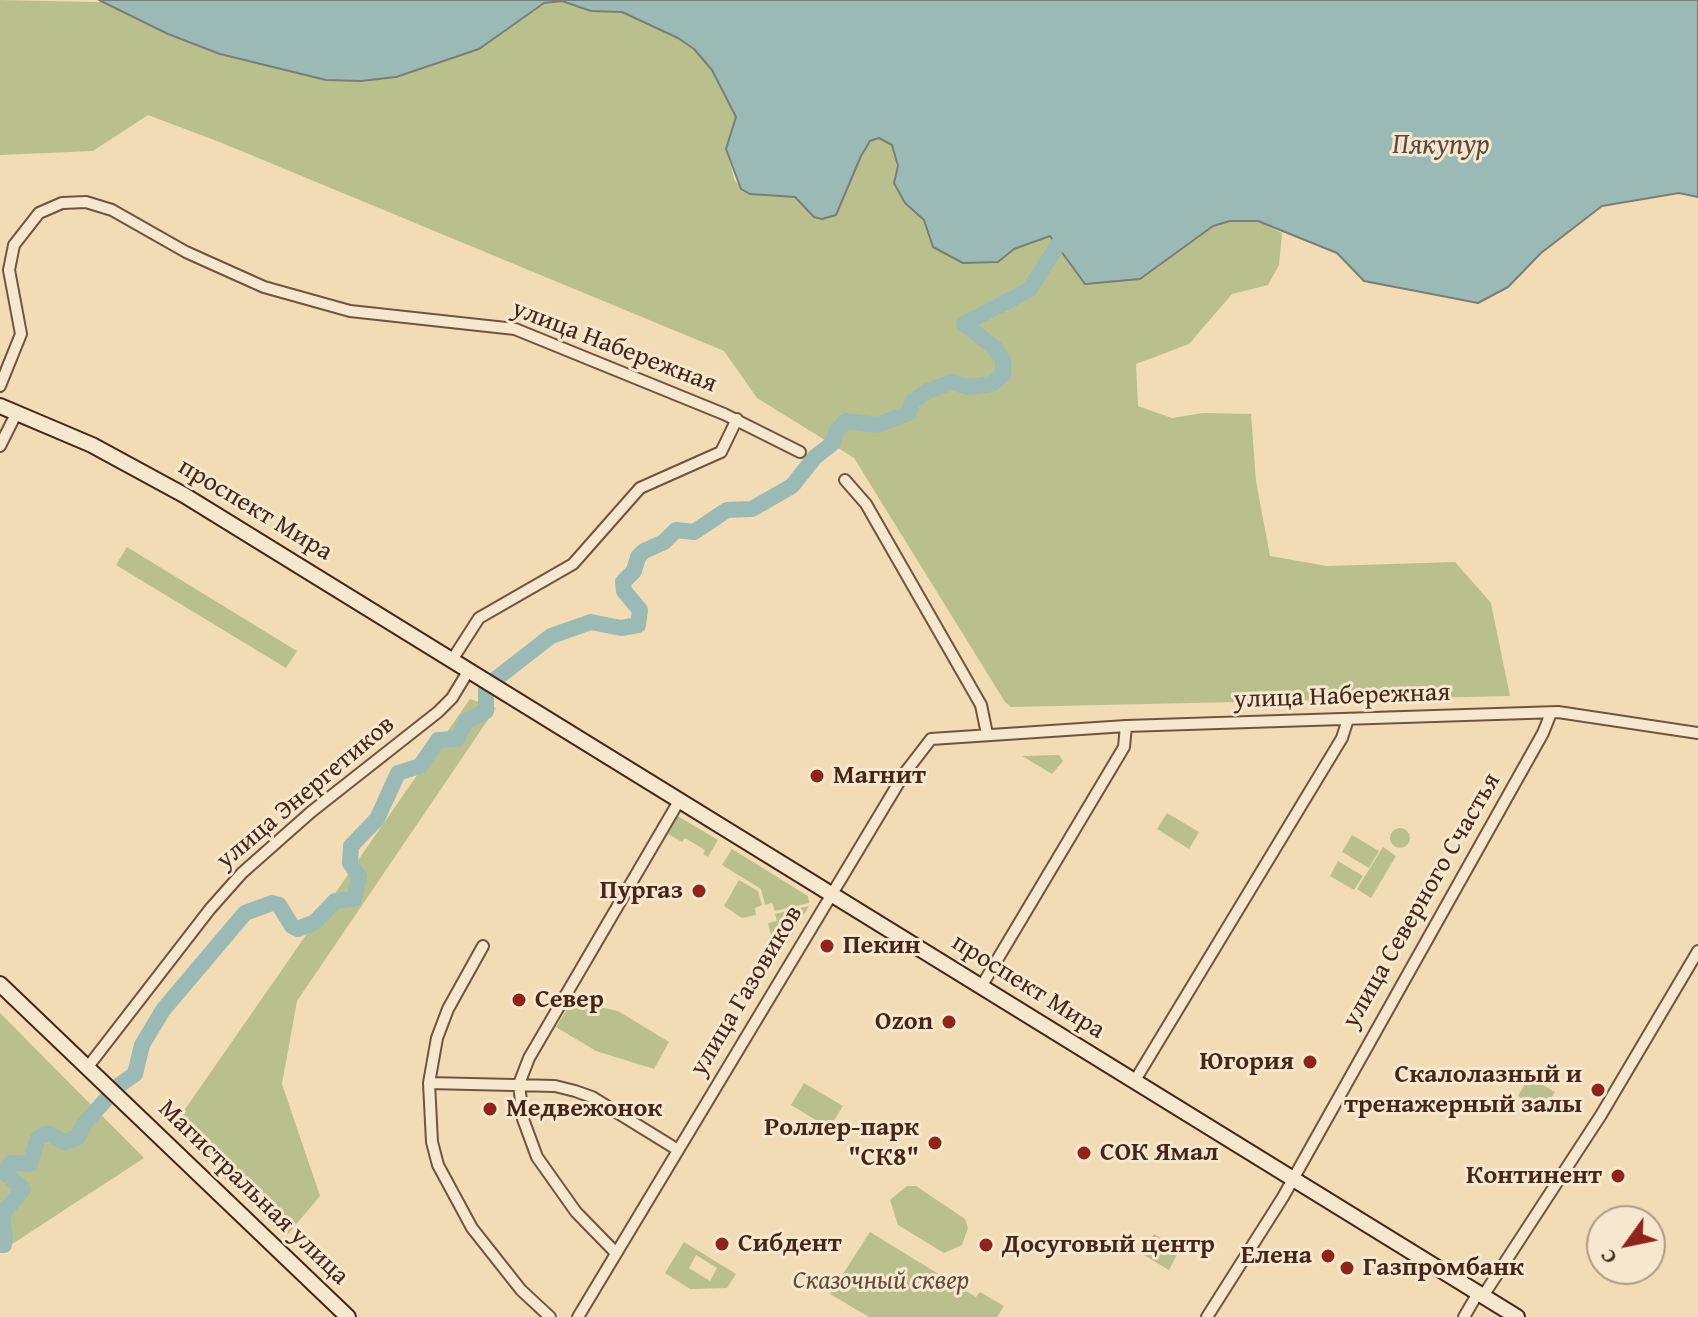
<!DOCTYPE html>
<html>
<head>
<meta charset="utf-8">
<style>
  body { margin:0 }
  #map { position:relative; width:1698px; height:1317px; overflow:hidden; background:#f1dcb5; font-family:"Gentium Book Plus",serif }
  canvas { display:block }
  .north { position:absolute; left:1586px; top:1205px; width:80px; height:80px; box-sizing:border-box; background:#f6e8cf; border:2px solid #b09a86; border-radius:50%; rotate:237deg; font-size:22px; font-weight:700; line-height:32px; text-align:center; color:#472519 }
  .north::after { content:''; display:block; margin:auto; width:28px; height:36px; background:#8f2418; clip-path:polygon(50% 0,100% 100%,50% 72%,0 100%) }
</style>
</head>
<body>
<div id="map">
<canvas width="1698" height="1317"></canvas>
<div class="north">С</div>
</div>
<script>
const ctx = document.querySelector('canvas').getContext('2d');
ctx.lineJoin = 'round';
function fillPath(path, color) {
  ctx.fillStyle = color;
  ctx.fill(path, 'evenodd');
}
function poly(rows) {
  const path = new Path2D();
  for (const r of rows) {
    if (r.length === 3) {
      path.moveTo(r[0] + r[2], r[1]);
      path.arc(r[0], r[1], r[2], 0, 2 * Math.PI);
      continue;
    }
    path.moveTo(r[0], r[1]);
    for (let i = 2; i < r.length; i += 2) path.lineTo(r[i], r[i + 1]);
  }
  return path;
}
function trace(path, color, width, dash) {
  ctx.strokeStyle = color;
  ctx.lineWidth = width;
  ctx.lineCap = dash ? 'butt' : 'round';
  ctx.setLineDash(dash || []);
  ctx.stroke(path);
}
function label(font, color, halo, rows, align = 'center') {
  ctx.font = font + ' "Gentium Book Plus",serif';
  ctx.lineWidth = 6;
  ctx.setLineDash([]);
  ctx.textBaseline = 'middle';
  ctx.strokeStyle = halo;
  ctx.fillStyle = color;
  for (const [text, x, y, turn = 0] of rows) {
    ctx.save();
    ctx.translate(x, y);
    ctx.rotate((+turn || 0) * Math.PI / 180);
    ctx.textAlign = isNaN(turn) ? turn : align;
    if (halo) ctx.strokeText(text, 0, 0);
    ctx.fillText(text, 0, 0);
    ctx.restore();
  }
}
const green = poly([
  [0,0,531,11,544,3,562,1,591,11,622,12,678,38,694,49,712,70,736,117,726,149,735,181,750,194,795,197,814,217,822,219,836,215,861,156,870,141,879,138,892,145,905,203,924,220,933,247,998,262,1014,249,1050,235,1085,284,1140,279,1213,226,1230,221,1258,221,1282,233,1279,265,1268,285,1232,294,1189,344,1136,364,1138,406,1172,418,1203,413,1251,414,1256,481,1270,556,1327,566,1455,562,1491,603,1510,696,1011,707,1005,702,854,458,757,398,724,351,222,143,148,115,93,151,0,155],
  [127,547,297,651,286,668,116,565],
  [470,699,496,708,297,1001,282,1084,320,1196,288,1234,281,1233,172,1128],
  [1059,755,1063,761,1052,774,1022,756],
  [1167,813,1199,832,1189,849,1157,829],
  [676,815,718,840,708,857,703,854,705,850,685,838,682,842,668,834],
  [1400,838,10],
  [1352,835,1379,851,1369,868,1342,852],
  [1383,847,1396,856,1371,898,1357,889],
  [732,849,808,896,809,903,775,911,772,903,765,905,761,889,722,865],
  [1338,861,1363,876,1354,890,1330,876],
  [739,880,758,891,762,905,755,908,756,915,742,918,724,906],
  [809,906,787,943,779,945,776,957,768,923,777,921,775,914],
  [575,1002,618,1011,669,1042,654,1069,596,1051,556,1027,569,1006],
  [0,1013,144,1158,0,1252],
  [1529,1077,1555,1092,1543,1111,1518,1096],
  [804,1083,843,1106,829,1128,791,1105],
  [907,1186,916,1186,965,1219,968,1228,962,1245,944,1253,898,1225,890,1200],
  [870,1232,976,1297,980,1292,1004,1306,997,1317,869,1317,830,1294],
  [1154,1234,1180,1249,1169,1270,1142,1254],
  [684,1242,736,1274,727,1288,690,1289,665,1273],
  [696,1255,717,1268,710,1281,689,1268]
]);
const water = poly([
  [99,0,1698,0,1698,197,1679,193,1602,206,1541,253,1508,287,1478,303,1364,281,1337,253,1258,221,1230,221,1213,226,1140,279,1085,284,1050,236,1014,249,998,262,963,263,933,247,924,220,905,203,894,183,898,166,892,145,879,138,870,141,861,156,836,215,822,219,814,217,795,197,750,194,741,189,726,149,736,117,712,70,694,49,678,38,622,12,591,11,562,1,544,3,479,49,396,77,361,81,326,80,220,54,168,34,99,0]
]);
const river = poly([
  [0,1245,4,1245,5,1237,2,1215,23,1189,5,1173,11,1163,30,1164,38,1138,48,1133,64,1142,77,1138,85,1123,118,1086,135,1074,142,1045,163,1010,245,913,272,903,279,905,292,926,298,929,315,922,335,901,354,899,359,876,350,863,351,846,377,819,398,773,420,766,438,740,457,739,466,721,486,711,486,689,492,682,551,636,591,622,621,628,638,625,640,610,624,591,623,582,634,571,638,557,644,551,664,542,676,530,694,532,727,510,752,509,792,486,815,457,833,443,837,430,846,421,877,425,909,413,912,402,928,391,952,382,967,387,992,384,1003,375,1003,360,995,348,964,324,1029,290,1068,229]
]);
const street = poly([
  [0,386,21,334,9,270,14,245,39,213,62,203,86,202,112,210,186,252,264,287,350,311,515,329,724,414,800,452],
  [0,446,17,412],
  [845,480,866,504,981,705,987,734],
  [452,660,479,618,573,564,640,488,721,452,737,419],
  [483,946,448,1009,437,1038,429,1083,432,1142,438,1165,472,1228,521,1290,550,1317],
  [981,987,1124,747,1126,726],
  [87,1068,210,909,242,873,311,812,438,712,452,698,469,670],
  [1134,1082,1342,738,1348,719],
  [429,1083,555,1086,575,1091,592,1097,678,1150],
  [616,1253,576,1212,537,1157,523,1119,519,1084,529,1058,679,801],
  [1483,1296,1601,1115,1698,951],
  [578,1317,904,774,931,739,1126,726,1558,712,1698,733],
  [1207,1317,1283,1197,1543,733,1551,713],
  [1464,1317,1478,1293]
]);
const secondary = poly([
  [0,406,92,445,184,495,1517,1317],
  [0,984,348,1317]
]);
const markers = [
  [817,776,8,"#8f2418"],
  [699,891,8,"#8f2418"],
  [827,946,8,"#8f2418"],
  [519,1000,8,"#8f2418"],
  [949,1022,8,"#8f2418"],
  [1310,1062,8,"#8f2418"],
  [1598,1090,8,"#8f2418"],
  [490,1109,8,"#8f2418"],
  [935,1143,8,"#8f2418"],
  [1084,1153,8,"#8f2418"],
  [1618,1176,8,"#8f2418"],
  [722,1244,8,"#8f2418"],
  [986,1245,8,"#8f2418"],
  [1328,1256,8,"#8f2418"],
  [1347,1268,8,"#8f2418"]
];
const streetNames = [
  ["улица Набережная",614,347,21],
  ["проспект Мира",255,510,31],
  ["улица Набережная",1342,697,-2],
  ["улица Энергетиков",306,793,-40],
  ["улица Северного Счастья",1422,901,-60],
  ["проспект Мира",1028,987,32],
  ["улица Газовиков",747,991,-59],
  ["Магистральная улица",253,1193,44]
];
const poiNames = [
  ["Магнит",833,776],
  ["Пургаз",683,891,"right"],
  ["Пекин",843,946],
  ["Север",535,1000],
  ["Ozon",933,1022,"right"],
  ["Югория",1294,1062,"right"],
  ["Скалолазный и",1582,1075,"right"],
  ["тренажерный залы",1582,1105,"right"],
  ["Медвежонок",506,1109],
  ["Роллер-парк",919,1128,"right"],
  ["\"СК8\"",919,1158,"right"],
  ["СОК Ямал",1100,1153],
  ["Континент",1602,1176,"right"],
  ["Сибдент",738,1244],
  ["Досуговый центр",1002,1245],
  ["Елена",1312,1256,"right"],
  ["Газпромбанк",1363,1268]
];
const parkNames = [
  ["Сказочный сквер",881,1281]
];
const waterNames = [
  ["Пякупур",1441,146]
];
fillPath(green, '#bac08d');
fillPath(water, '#9cbab5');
trace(water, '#7a7e77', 2);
trace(river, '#9cbab5', 16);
trace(street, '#725340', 14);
trace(secondary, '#472519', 18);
trace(street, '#f6e8cf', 10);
trace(secondary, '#f6e8cf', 14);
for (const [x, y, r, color] of markers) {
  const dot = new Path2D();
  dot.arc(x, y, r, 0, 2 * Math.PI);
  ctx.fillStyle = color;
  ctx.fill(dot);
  trace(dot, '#f6e8cf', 3);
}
label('26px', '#472519', '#f6e8cf', streetNames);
label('bold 26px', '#472519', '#f6e8cf', poiNames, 'left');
label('italic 26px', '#644c36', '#f6e8cf', parkNames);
label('italic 28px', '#5c4a40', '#f6e8cf', waterNames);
</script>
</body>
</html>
